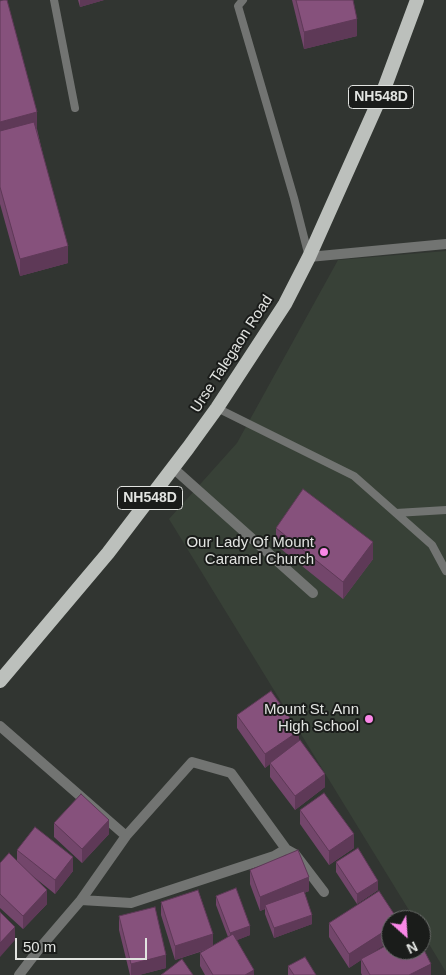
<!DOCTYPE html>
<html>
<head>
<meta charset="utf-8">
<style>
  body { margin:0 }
  #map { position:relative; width:446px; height:975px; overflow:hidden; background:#313531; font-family:Helvetica,sans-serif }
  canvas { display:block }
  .north { position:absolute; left:381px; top:910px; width:50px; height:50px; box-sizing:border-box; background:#1a1c1a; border:1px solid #6a6c6a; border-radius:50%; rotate:154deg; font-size:14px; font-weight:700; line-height:20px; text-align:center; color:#e2e4e1 }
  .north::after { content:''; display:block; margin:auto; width:18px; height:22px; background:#fa87e7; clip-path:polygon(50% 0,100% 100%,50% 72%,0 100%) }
  .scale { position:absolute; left:15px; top:938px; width:132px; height:22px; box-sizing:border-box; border:2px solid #e2e4e1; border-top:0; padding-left:6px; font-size:15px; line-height:18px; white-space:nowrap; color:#e2e4e1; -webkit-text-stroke:4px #1a1c1a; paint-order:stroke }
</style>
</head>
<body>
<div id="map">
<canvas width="446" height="975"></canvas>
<div class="north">N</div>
<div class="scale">50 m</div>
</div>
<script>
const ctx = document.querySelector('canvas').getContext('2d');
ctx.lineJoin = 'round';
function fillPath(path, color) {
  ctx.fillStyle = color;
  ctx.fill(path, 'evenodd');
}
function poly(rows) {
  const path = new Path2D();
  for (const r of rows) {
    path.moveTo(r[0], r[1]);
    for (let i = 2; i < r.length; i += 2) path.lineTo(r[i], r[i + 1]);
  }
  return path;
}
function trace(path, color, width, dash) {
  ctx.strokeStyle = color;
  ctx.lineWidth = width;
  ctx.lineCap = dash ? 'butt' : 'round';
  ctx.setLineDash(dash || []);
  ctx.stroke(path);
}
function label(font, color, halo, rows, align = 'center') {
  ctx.font = font + ' Helvetica,sans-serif';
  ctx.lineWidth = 4;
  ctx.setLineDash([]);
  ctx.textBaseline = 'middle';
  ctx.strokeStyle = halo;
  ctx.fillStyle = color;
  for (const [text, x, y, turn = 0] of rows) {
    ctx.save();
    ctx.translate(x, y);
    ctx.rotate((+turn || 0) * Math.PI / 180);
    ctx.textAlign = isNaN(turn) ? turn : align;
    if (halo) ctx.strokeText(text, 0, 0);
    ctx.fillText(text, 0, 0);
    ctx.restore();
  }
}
const built = poly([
  [446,251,446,972,421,931,421,920,415,920,169,519,237,443,338,260]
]);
const service = poly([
  [54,0,75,108],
  [243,0,238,6,294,198,309,257],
  [217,408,354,476,432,545,446,571],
  [396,513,446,510]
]);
const minor = poly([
  [309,257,446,244],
  [173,468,313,593],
  [0,726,126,836],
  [81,900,131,903,274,856,286,849],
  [19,975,39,949,81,900,126,836,192,762,231,773,286,849,295,854,324,892]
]);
const trunk = poly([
  [0,681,108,553,188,448,217,408,285,304,309,257,384,89,417,0]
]);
const wall = poly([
  [78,0,104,0,80,7],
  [292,0,353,0,357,36,304,49],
  [0,1,37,129,68,263,20,276,0,204],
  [276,528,373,559,343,599,276,545],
  [237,715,299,742,325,787,295,810,270,777,270,764,265,768,237,728],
  [300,810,354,848,329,865,300,824],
  [54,823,109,834,82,863,54,837],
  [17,850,73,871,55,894,29,873,47,904,23,929,0,908,0,863,17,861],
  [336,862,378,890,357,904,336,872],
  [250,870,309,891,304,893,312,924,274,938,265,914,265,909,260,911,250,884],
  [216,896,250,935,237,940,254,975,205,975,200,966,200,953,206,950,175,960,161,915,161,902,213,946,228,937,216,905],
  [119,916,166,968,139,975,130,975,119,930],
  [329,923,368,955,431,975,362,975,361,973,361,960,349,968,329,937],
  [288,966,316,975,288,975]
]);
const shadedWall = poly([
  [80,0,104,0,80,7],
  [357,19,357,36,304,49,304,32],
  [37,112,37,129,0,139,0,122],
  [68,246,68,263,20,276,20,259],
  [373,542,373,559,343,599,343,582],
  [299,731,299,745,270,763,270,764,265,768,265,754],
  [325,774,325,787,295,810,295,796],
  [109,820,109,834,82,863,82,849],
  [354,834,354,848,329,865,329,851],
  [73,857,73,871,55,894,55,880],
  [309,877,309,891,266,908,265,905,265,909,260,911,260,897],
  [378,881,378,890,357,904,357,894],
  [47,890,47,904,23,929,23,916],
  [312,915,312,924,274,938,274,928],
  [250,926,250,935,230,943,230,933],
  [15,927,15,940,0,957,0,943],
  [391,927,391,941,349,968,349,954],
  [213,934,213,947,175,960,175,946],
  [166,955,166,968,139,975,131,975,131,964],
  [431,964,431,975,409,975],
  [254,970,254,975,245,975]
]);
const building = poly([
  [3,0,7,0,37,112,0,122,0,1,3,0],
  [296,0,353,0,357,19,304,32,296,0],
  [34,122,68,246,20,259,0,187,0,131,34,122],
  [303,489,373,542,343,582,276,528,303,489],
  [271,691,299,731,265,754,237,715,271,691],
  [300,740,325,774,295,796,270,763,300,740],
  [324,793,354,834,329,851,300,810,324,793],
  [81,794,109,820,82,849,54,823,81,794],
  [35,827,73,857,55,880,17,850,35,827],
  [358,848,378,881,357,894,336,862,358,848],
  [298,850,309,877,260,897,250,870,298,850],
  [9,853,47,890,23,916,0,894,0,863,9,853],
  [236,888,250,926,230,933,216,896,236,888],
  [198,890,213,934,175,946,161,902,198,890],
  [304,891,312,915,274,928,265,905,304,891],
  [379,891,398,920,391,920,391,927,349,954,329,923,379,891],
  [155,907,166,955,131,964,119,916,155,907],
  [0,912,15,927,0,943,0,912],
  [233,934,254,970,245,975,213,975,200,953,233,934],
  [391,943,391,950,421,950,421,944,431,964,409,975,370,975,361,959,391,943],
  [305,957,316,975,294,975,288,966,305,957],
  [182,959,193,975,161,975,182,959]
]);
const markers = [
  [324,552,5,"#fa87e7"],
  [369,719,5,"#fa87e7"]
];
const shields = [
  [381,97,65],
  [150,498,65]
];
const shieldNames = [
  ["NH548D",381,97],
  ["NH548D",150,498]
];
const streetNames = [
  ["Urse Talegaon Road",232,354,-57]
];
const poiNames = [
  ["Our Lady Of Mount",314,543],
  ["Caramel Church",314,560],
  ["Mount St. Ann",359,710],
  ["High School",359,727]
];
fillPath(built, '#384137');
trace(service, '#727472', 8);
trace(minor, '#727472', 10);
trace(trunk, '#bcc0bc', 14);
fillPath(wall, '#73466b');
fillPath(shadedWall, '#5e3957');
fillPath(building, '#86517c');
trace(building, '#5e3957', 1);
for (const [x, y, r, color] of markers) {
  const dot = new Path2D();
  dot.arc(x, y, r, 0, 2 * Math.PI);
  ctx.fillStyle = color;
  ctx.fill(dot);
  trace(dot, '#1a1c1a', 2);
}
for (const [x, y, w] of shields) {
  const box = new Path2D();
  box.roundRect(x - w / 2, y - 11.5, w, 23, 4);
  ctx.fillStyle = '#1a1c1a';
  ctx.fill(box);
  trace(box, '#e2e4e1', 1);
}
label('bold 14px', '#e2e4e1', null, shieldNames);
label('15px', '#e2e4e1', '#1a1c1a', streetNames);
label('15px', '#e2e4e1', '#1a1c1a', poiNames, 'right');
</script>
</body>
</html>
